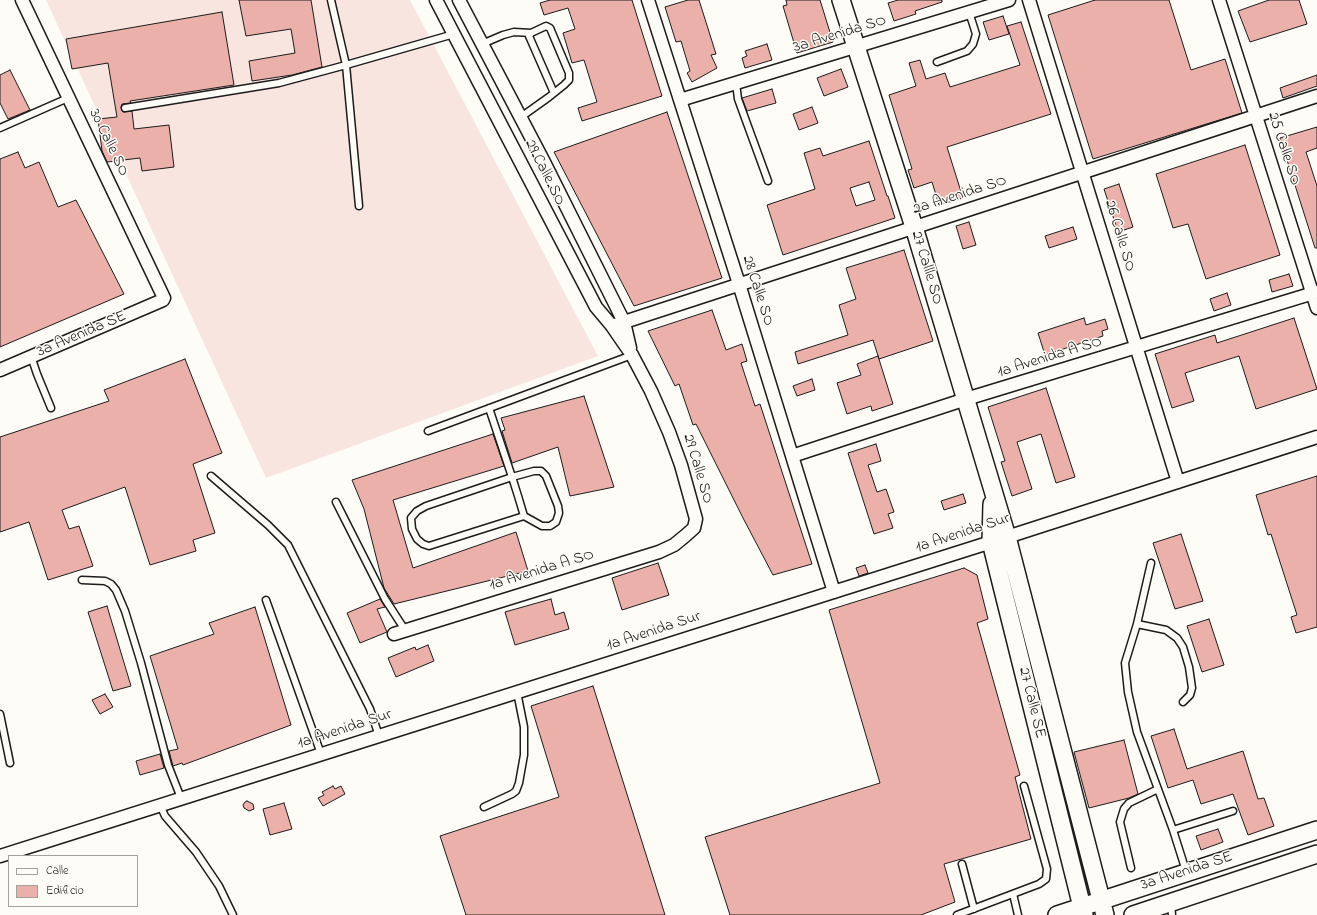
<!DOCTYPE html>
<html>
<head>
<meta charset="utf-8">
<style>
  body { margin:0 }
  #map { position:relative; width:1317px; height:915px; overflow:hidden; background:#fdfcf7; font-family:"Indie Flower",sans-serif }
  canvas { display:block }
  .legend { position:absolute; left:8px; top:855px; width:130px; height:52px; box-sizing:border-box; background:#fdfcf7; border:1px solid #a3a29f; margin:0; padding:5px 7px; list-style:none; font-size:12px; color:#1c1c1c }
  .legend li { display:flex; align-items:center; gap:8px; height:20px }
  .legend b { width:20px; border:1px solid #a3a29f }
</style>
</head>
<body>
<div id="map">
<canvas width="1317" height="915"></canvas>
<ul class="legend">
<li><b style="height:5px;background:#fdfcf7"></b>Calle</li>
<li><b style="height:11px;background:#ebb0aa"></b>Edificio</li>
</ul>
</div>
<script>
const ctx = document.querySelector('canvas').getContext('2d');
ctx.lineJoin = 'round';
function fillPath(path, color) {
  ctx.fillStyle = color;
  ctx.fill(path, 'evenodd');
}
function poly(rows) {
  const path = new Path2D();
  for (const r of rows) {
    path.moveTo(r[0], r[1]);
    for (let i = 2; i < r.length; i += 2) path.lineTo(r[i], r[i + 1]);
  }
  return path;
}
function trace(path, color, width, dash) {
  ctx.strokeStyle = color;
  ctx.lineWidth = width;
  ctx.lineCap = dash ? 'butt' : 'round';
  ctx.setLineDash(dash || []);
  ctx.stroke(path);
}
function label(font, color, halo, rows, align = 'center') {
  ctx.font = font + ' "Indie Flower",sans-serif';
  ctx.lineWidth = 3;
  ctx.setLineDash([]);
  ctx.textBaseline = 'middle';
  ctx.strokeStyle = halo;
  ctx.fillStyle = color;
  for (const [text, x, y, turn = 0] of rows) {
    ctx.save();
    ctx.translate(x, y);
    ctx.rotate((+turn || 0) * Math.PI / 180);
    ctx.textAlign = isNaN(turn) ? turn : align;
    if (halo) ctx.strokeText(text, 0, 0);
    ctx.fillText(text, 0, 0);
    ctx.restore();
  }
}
const built = poly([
  [46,0,410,0,598,356,266,478]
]);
const building = poly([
  [239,0,311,0,322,67,292,75,252,81,249,61,295,53,291,29,246,36,239,0],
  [550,0,632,0,662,96,582,121,578,108,597,102,584,60,572,63,563,33,575,29,568,8,544,15,540,3,550,0],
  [688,0,699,0,716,54,711,55,717,68,692,82,687,73,690,71,681,41,676,42,665,7,688,0],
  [786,0,820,0,833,42,797,53,783,6,787,5,786,0],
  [898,0,942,0,942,2,915,11,916,14,894,21,888,3,898,0],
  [1095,0,1169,0,1191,70,1225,59,1242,113,1093,159,1048,15,1095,0],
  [1269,0,1299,0,1307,24,1250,42,1238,11,1269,0],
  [222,12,234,85,130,101,131,103,122,104,121,107,123,112,132,111,134,129,169,125,174,167,142,171,140,158,107,162,102,151,98,119,117,117,108,63,72,69,66,39,222,12],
  [1003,16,1009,34,989,40,983,22,1003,16],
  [1021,22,1051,114,947,147,963,198,939,205,932,182,914,188,908,170,912,169,889,95,916,86,909,63,920,60,926,79,945,73,950,87,1020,65,1007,26,1021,22],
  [767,44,772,60,745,68,742,58,747,56,745,51,767,44],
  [841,69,848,87,824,96,817,78,841,69],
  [10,70,30,110,8,119,0,103,0,75,10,70],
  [1317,75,1317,86,1283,98,1280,88,1317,75],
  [772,89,776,103,747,111,742,98,772,89],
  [812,107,818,123,799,130,793,114,812,107],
  [667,112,722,278,634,306,554,152,667,112],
  [1317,127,1317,148,1306,152,1317,186,1317,248,1315,248,1280,138,1317,127],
  [869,141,887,196,888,196,895,218,783,255,767,205,815,189,804,153,820,148,823,156,869,141],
  [869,182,875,200,856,206,850,188,869,182],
  [1245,145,1280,255,1206,279,1188,224,1173,228,1156,174,1245,145],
  [18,152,25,168,39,162,58,207,76,200,124,294,0,347,0,159,18,152],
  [1119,184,1133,227,1118,232,1104,189,1119,184],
  [969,222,976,245,963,249,956,226,969,222],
  [1073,227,1077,239,1049,248,1045,236,1073,227],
  [904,250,933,341,879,359,873,340,798,364,795,352,848,335,839,305,856,299,846,268,904,250],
  [1289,274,1293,286,1272,292,1269,280,1289,274],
  [1227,293,1231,305,1214,311,1210,299,1227,293],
  [712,310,726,350,742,344,747,361,741,363,755,406,760,404,812,564,773,575,743,518,696,424,693,425,679,384,675,386,648,331,712,310],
  [1084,318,1086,325,1105,319,1108,329,1102,331,1103,336,1045,355,1038,333,1084,318],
  [1294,318,1317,389,1256,409,1239,356,1185,373,1194,401,1172,408,1155,354,1215,335,1217,343,1294,318],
  [878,356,893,404,872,411,871,406,847,414,837,383,861,375,857,364,878,356],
  [185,359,222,453,193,464,215,533,193,540,196,551,150,565,125,487,62,510,69,529,79,526,93,566,48,580,29,522,0,532,0,437,109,401,104,390,185,359],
  [812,379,815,390,797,396,793,386,812,379],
  [1046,388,1075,477,1056,483,1041,434,1017,442,1032,489,1012,496,1001,462,1005,461,988,407,1046,388],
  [584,396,614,487,570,496,558,447,512,463,502,431,505,430,501,418,584,396],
  [493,434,504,466,393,500,413,568,516,532,528,571,394,604,384,588,364,509,352,480,493,434],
  [876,444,881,461,868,465,877,492,886,489,894,512,888,514,893,528,874,534,848,453,876,444],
  [1317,476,1317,627,1296,633,1291,617,1297,615,1271,534,1268,535,1256,495,1317,476],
  [963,494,966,503,944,510,941,501,963,494],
  [1181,534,1203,601,1175,609,1153,543,1181,534],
  [658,563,669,595,622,610,612,578,658,563],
  [865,565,868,573,859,576,856,568,865,565],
  [964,568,977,575,988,619,977,623,1020,775,1015,777,1031,839,944,864,955,902,921,915,730,915,705,837,880,783,829,610,964,568],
  [380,599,385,607,377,609,387,632,360,643,347,613,380,599],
  [551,599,555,615,564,612,569,629,515,645,505,612,551,599],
  [107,606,131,686,113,691,88,612,107,606],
  [255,607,291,725,183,765,182,763,173,766,169,751,178,749,150,656,214,634,209,623,255,607],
  [1209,619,1224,665,1202,672,1187,626,1209,619],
  [428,645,434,661,396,677,388,658,415,647,416,650,428,645],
  [593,686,665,915,466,915,440,836,559,797,531,706,593,686],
  [105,694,113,707,100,714,92,700,105,694],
  [1174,729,1187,769,1243,751,1258,799,1264,798,1274,826,1248,835,1233,794,1201,804,1193,780,1168,788,1151,736,1174,729],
  [1124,740,1138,794,1129,798,1089,808,1074,752,1124,740],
  [160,754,164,768,140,775,136,761,160,754],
  [333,786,335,789,341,786,345,794,323,806,318,798,324,795,322,792,333,786],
  [247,801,253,804,254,809,249,811,244,808,243,805,245,802,247,801],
  [284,803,292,829,270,835,263,809,284,803],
  [1218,829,1223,842,1201,850,1196,836,1218,829]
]);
const lane = poly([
  [331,0,346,65,454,34],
  [482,44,503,35,514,32,531,33],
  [937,62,967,51,973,44,976,34,969,12],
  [736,83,738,99,768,181],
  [125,108,279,83,346,65,359,206],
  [521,117,549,97,564,85,569,80,569,73,550,28,546,26,531,33,529,36,554,93],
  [0,128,68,98],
  [31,356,37,374,51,408],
  [489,408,512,477,518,496,524,516,542,526,550,526,556,522,559,513,558,506,546,476,541,471,534,471,512,477,426,506,417,511,411,518,412,529,417,539,423,544,429,546,524,516],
  [428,431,632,355],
  [211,476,268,525,288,545,370,709,379,736],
  [336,502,385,599,405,630],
  [1151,563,1137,624,1125,663,1128,692,1137,732,1173,830,1186,871],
  [82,580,105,581,111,584,116,590,125,611,141,663,168,765,181,798],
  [266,600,321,754],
  [1137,624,1166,630,1177,638,1183,647,1189,667,1192,688,1190,695,1183,702],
  [0,714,10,763],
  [160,805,165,816,196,852,219,886,233,915],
  [484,807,512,794,516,791,519,783,524,755,524,727,517,692],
  [1173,830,1233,811],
  [962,864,974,909],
  [1131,868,1120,822,1124,809,1129,803,1158,789],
  [1013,894,1018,915],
  [1171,904,1172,915],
  [957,915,1039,884,1046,879,1047,869,1024,786]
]);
const street = poly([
  [459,0,544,162,624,322,630,348],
  [648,0,739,284,834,592],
  [1029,0,1178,482],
  [1219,0,1317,308],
  [680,100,1009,0],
  [612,326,1317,96],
  [0,370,163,300,164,298,22,0],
  [792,456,966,399,1317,292],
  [394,634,659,552,674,545,685,536,694,528,696,519,681,465,669,432,651,391,632,355,612,326,596,307,436,0],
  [0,856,1007,537,1317,437]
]);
const secondary = poly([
  [841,0,914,227,1007,537,1105,915],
  [992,504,991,542,1084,915],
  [1057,915,1317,830],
  [1133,915,1317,854]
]);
const streetNames = [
  ["3a Avenida SO",840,35,-17],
  ["30 Calle SO",108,143,64],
  ["25 Calle SO",1283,149,72],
  ["29 Calle SO",544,173,63],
  ["2a Avenida SO",960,196,-18],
  ["26 Calle SO",1119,236,73],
  ["27 Callle SO",926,268,73],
  ["28 Calle SO",757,291,72],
  ["3a Avenida SE",82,335,-23],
  ["1a Avenida A SO",1050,358,-17],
  ["29 Calle SO",697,469,73],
  ["1a Avenida Sur",963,534,-18],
  ["1a Avenida A SO",542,571,-17],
  ["1a Avenida Sur",654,632,-18],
  ["27 Calle SE",1031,703,76],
  ["1a Avenida Sur",345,730,-18],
  ["3a Avenida SE",1187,872,-18]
];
fillPath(built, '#f8e5e0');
fillPath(building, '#ebb0aa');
trace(building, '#1c1c1c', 1);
trace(lane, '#1c1c1c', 9);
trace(street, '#1c1c1c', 15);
trace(secondary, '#1c1c1c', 20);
trace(lane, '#fdfcf7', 6);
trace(street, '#fdfcf7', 12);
trace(secondary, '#fdfcf7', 17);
label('16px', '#1c1c1c', '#fdfcf7', streetNames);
</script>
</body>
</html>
